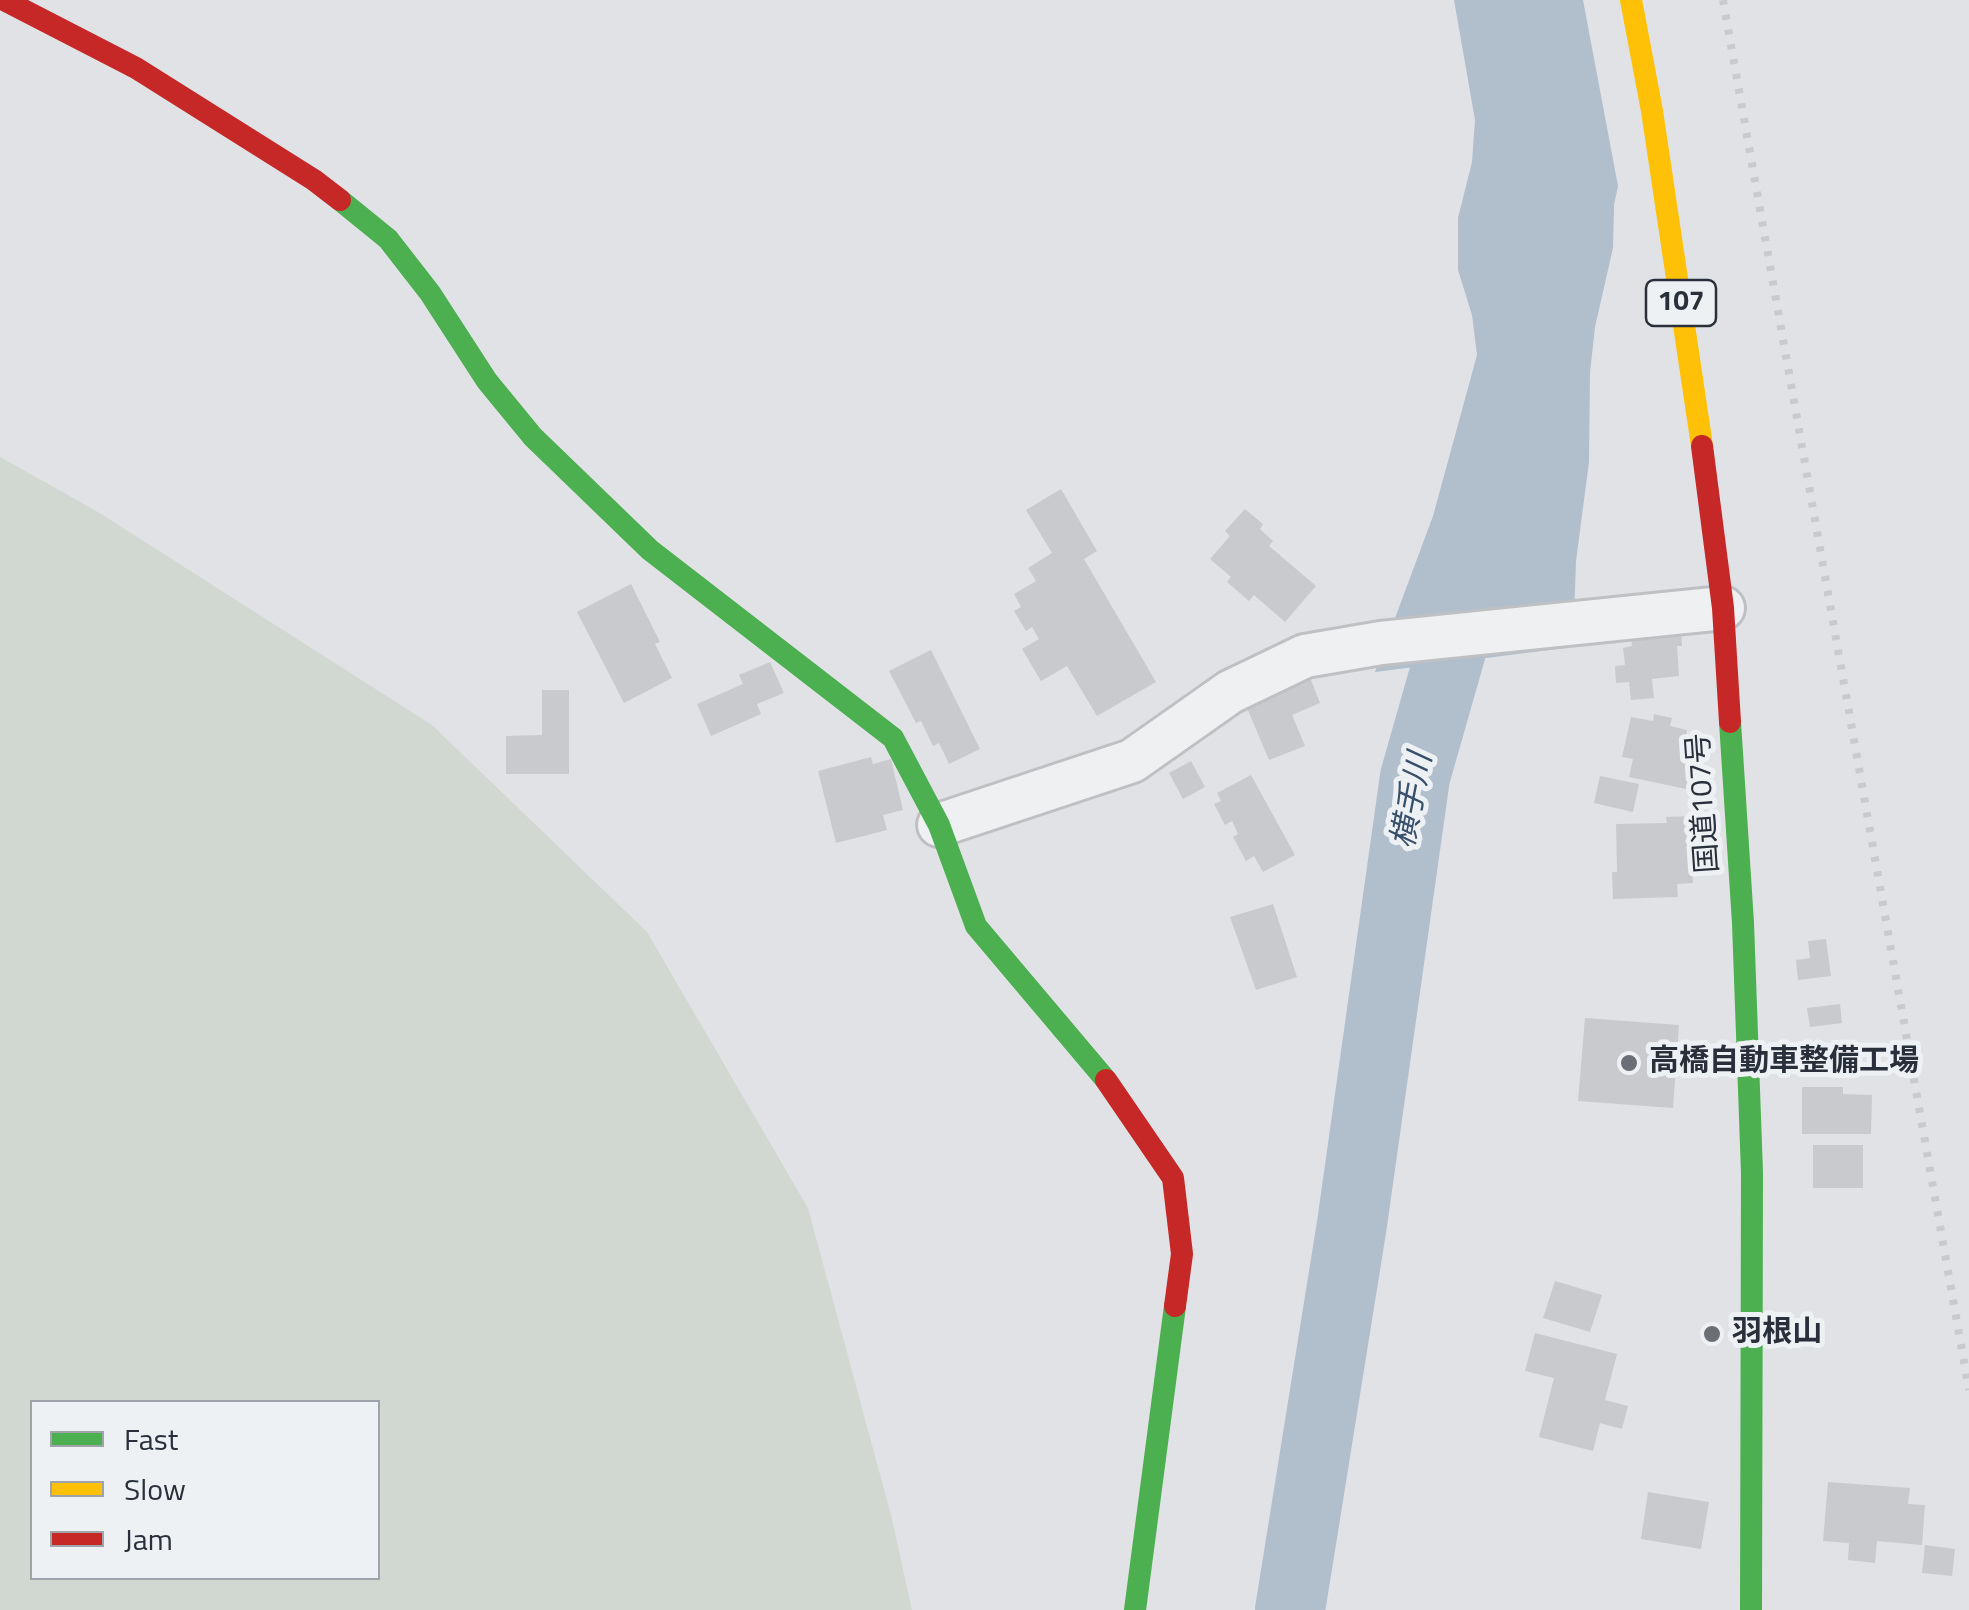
<!DOCTYPE html>
<html>
<head>
<meta charset="utf-8">
<style>
  body { margin:0 }
  #map { position:relative; width:1969px; height:1610px; overflow:hidden; background:#e0e2e5; font-family:"Titillium Web",sans-serif }
  canvas { display:block }
  .legend { position:absolute; left:30px; top:1400px; width:350px; height:180px; box-sizing:border-box; background:#eef1f4; border:2px solid #9fa4aa; margin:0; padding:12px 18px; list-style:none; font-size:30px; color:#29303c }
  .legend li { display:flex; align-items:center; gap:20px; height:50px }
  .legend b { width:50px; border:2px solid #9fa4aa }
</style>
</head>
<body>
<div id="map">
<canvas width="1969" height="1610"></canvas>
<ul class="legend">
<li><b style="height:12px;background:#4caf50"></b>Fast</li>
<li><b style="height:12px;background:#ffc107"></b>Slow</li>
<li><b style="height:12px;background:#c62828"></b>Jam</li>
</ul>
</div>
<script>
const ctx = document.querySelector('canvas').getContext('2d');
ctx.lineJoin = 'round';
function fillPath(path, color) {
  ctx.fillStyle = color;
  ctx.fill(path, 'evenodd');
}
function poly(rows) {
  const path = new Path2D();
  for (const r of rows) {
    path.moveTo(r[0], r[1]);
    for (let i = 2; i < r.length; i += 2) path.lineTo(r[i], r[i + 1]);
  }
  return path;
}
function trace(path, color, width, dash) {
  ctx.strokeStyle = color;
  ctx.lineWidth = width;
  ctx.lineCap = dash ? 'butt' : 'round';
  ctx.setLineDash(dash || []);
  ctx.stroke(path);
}
function label(font, color, halo, rows, align = 'center') {
  ctx.font = font + ' "Titillium Web","Noto Sans JP",sans-serif';
  ctx.lineWidth = 10;
  ctx.setLineDash([]);
  ctx.textBaseline = 'middle';
  ctx.strokeStyle = halo;
  ctx.fillStyle = color;
  for (const [text, x, y, turn = 0] of rows) {
    ctx.save();
    ctx.translate(x, y);
    ctx.rotate((+turn || 0) * Math.PI / 180);
    ctx.textAlign = isNaN(turn) ? turn : align;
    if (halo) ctx.strokeText(text, 0, 0);
    ctx.fillText(text, 0, 0);
    ctx.restore();
  }
}
const green = poly([
  [0,457,98,512,432,725,647,932,808,1208,892,1519,912,1610,0,1610],
  [32,1402,378,1402,378,1578,32,1578]
]);
const water = poly([
  [1454,0,1583,0,1618,186,1614,205,1613,248,1595,327,1590,373,1589,462,1576,561,1573,647,1375,672,1433,516,1477,355,1472,315,1458,270,1458,218,1472,162,1475,120]
]);
const river = poly([
  [1290,1610,1352,1224,1415,777,1474,570]
]);
const building = poly([
  [1061,489,1097,551,1084,559,1156,682,1097,716,1067,666,1041,681,1022,649,1039,639,1032,627,1026,631,1014,611,1021,607,1014,594,1036,581,1028,568,1052,553,1026,510],
  [1245,509,1263,524,1260,529,1273,541,1269,546,1316,586,1285,622,1254,595,1249,601,1227,582,1231,577,1210,559,1230,536,1225,531],
  [631,584,660,642,655,644,672,678,624,703,577,612],
  [1681,629,1682,646,1677,646,1679,676,1652,679,1654,698,1631,700,1629,682,1616,683,1615,666,1625,665,1623,648,1632,646,1631,633],
  [931,650,980,749,949,764,939,743,933,746,921,721,916,723,889,671],
  [770,662,784,693,757,704,761,714,711,736,697,704,743,684,739,675],
  [1309,675,1320,703,1292,715,1305,746,1269,760,1244,701],
  [542,690,569,690,569,774,506,774,506,736,542,735],
  [1654,714,1672,718,1670,726,1687,730,1685,741,1690,743,1687,755,1693,756,1686,789,1629,777,1633,759,1622,757,1631,717,1653,721],
  [871,757,873,764,891,759,903,810,883,815,887,830,836,843,818,771],
  [1191,761,1205,787,1183,799,1169,773],
  [1251,775,1295,855,1263,872,1254,856,1246,861,1233,837,1238,834,1232,821,1225,825,1214,804,1221,801,1217,793],
  [1600,776,1639,784,1633,812,1594,803],
  [1691,816,1693,883,1677,884,1678,897,1613,899,1612,872,1617,872,1616,824,1667,823,1666,817],
  [1273,904,1297,977,1256,990,1230,917],
  [1826,939,1831,976,1798,980,1796,960,1810,958,1808,941],
  [1840,1004,1842,1023,1810,1027,1807,1008],
  [1585,1018,1679,1025,1673,1108,1578,1101],
  [1802,1087,1843,1087,1843,1094,1872,1095,1871,1134,1802,1134],
  [1813,1145,1863,1145,1863,1188,1813,1188],
  [1555,1281,1602,1295,1590,1332,1543,1318],
  [1535,1333,1617,1354,1605,1400,1628,1406,1622,1429,1600,1423,1593,1451,1539,1437,1554,1378,1525,1371],
  [1828,1482,1910,1488,1908,1504,1925,1505,1922,1545,1877,1541,1875,1563,1848,1560,1849,1543,1823,1541],
  [1648,1492,1709,1502,1701,1549,1641,1539],
  [1925,1545,1955,1549,1952,1576,1922,1573]
]);
const street = poly([
  [939,825,1132,761,1230,692,1305,656,1381,643,1723,608]
]);
const fast = poly([
  [340,200,388,239,430,293,487,381,533,437,650,550,893,738,939,825,976,926,1106,1080],
  [1730,722,1743,923,1752,1173,1751,1610],
  [1135,1610,1175,1306]
]);
const slow = poly([
  [1631,0,1652,111,1702,446]
]);
const jam = poly([
  [4,0,136,68,314,180,340,200],
  [1702,446,1723,608,1730,722],
  [1106,1080,1173,1178,1182,1254,1175,1306]
]);
const rail = poly([
  [1723,0,1969,1390]
]);
const markers = [
  [1629,1063,10,"#696e77"],
  [1712,1334,10,"#696e77"]
];
const shields = [
  [1681,303,70]
];
const shieldNames = [
  ["107",1681,303]
];
const streetNames = [
  ["国道107号",1705,803,-94]
];
const poiNames = [
  ["高橋自動車整備工場",1649,1063],
  ["羽根山",1732,1334]
];
const waterNames = [
  ["横手川",1414,801,-79]
];
fillPath(green, '#d1d8d1');
fillPath(water, '#b1bfcd');
trace(river, '#b1bfcd', 70);
fillPath(building, '#c9cacd');
trace(street, '#bfc0c3', 48);
trace(street, '#eff0f2', 42);
trace(fast, '#4caf50', 22);
trace(slow, '#ffc107', 22);
trace(jam, '#c62828', 22);
trace(rail, '#c9cacc', 8, [5, 10]);
for (const [x, y, r, color] of markers) {
  const dot = new Path2D();
  dot.arc(x, y, r, 0, 2 * Math.PI);
  ctx.fillStyle = color;
  ctx.fill(dot);
  trace(dot, '#eef1f4', 4);
}
for (const [x, y, w] of shields) {
  const box = new Path2D();
  box.roundRect(x - w / 2, y - 23, w, 46, 8);
  ctx.fillStyle = '#eef1f4';
  ctx.fill(box);
  trace(box, '#29303c', 2.5);
}
label('bold 28px', '#29303c', null, shieldNames);
label('30px', '#29303c', '#eef1f4', streetNames);
label('bold 30px', '#29303c', '#eef1f4', poiNames, 'left');
label('italic 32px', '#38506b', '#eef1f4', waterNames);
</script>
</body>
</html>
